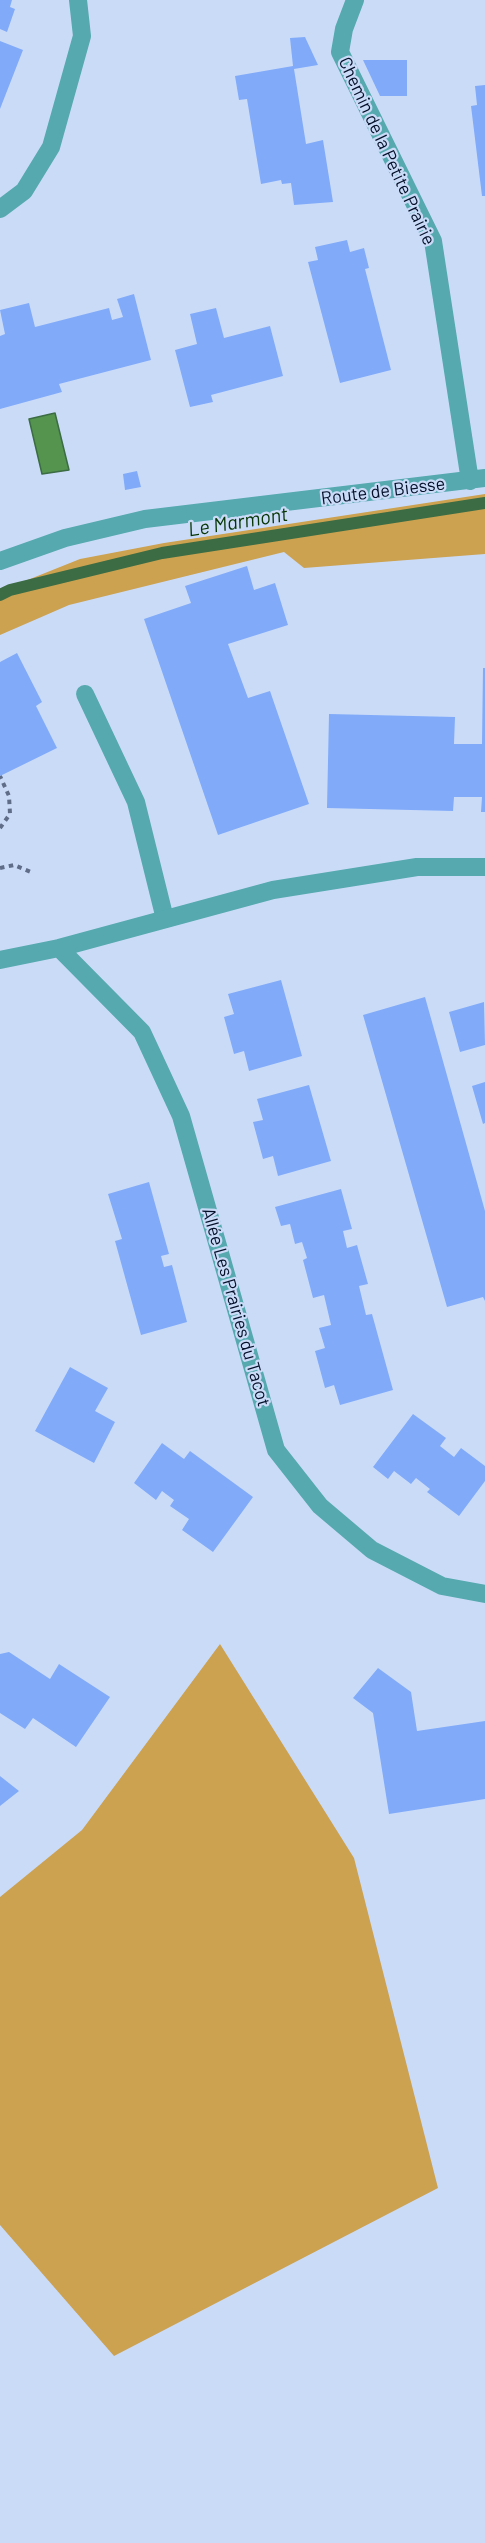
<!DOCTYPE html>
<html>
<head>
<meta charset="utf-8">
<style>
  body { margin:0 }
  canvas { display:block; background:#cadbf8 }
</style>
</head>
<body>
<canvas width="485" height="2543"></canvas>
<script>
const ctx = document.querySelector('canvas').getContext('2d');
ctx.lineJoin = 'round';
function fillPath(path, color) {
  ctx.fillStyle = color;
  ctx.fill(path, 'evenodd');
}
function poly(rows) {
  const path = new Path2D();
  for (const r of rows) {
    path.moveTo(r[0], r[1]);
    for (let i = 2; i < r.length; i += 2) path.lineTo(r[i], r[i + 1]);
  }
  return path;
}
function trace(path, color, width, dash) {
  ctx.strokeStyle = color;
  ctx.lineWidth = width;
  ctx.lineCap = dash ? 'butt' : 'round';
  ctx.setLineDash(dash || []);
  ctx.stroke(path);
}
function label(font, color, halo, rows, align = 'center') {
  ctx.font = font + ' Barlow,sans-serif';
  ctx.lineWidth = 4.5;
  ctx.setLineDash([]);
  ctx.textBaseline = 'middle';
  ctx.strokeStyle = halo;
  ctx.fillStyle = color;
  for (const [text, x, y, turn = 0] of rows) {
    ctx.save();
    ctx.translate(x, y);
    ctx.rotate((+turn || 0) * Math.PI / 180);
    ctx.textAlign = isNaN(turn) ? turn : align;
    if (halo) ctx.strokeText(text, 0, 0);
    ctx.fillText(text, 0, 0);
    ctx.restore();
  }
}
const green = poly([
  [485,494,485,554,304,568,284,552,69,605,0,635,0,591,80,559,164,543],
  [220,1644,354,1858,438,2188,114,2356,0,2225,0,1897,82,1830]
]);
const water = poly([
  [55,413,69,470,42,474,29,419,55,413]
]);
const stream = poly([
  [0,595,10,590,162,553,485,503]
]);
const building = poly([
  [0,0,12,0,10,7,15,9,7,32,0,29],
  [305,37,318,65,294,69,306,144,323,140,333,202,294,205,291,183,282,184,281,180,261,184,247,99,239,100,235,76,293,66,290,38],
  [0,41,23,50,0,109],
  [363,60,407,60,407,96,380,96],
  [485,85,485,196,482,196,471,106,477,105,475,86],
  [347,240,350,252,364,248,369,268,365,269,391,370,340,383,308,262,318,260,315,247],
  [134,294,151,360,59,384,62,392,0,409,0,336,5,334,0,310,29,303,35,327,109,308,112,320,123,317,117,299],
  [216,308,224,338,270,326,283,376,211,395,213,402,190,407,175,350,197,344,190,314],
  [137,471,141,487,125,490,123,474],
  [247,566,254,590,275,583,288,625,228,644,248,698,270,691,309,804,218,835,144,619,191,603,185,586],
  [17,653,42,702,36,706,57,748,0,776,0,662],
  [483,668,485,668,485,812,481,812,482,797,454,797,453,811,327,808,329,714,455,717,454,744,482,744],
  [281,980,302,1056,249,1071,244,1051,234,1054,224,1017,234,1014,228,994],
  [425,997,485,1211,485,1301,483,1297,447,1307,363,1015],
  [484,1002,485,1045,460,1052,449,1012],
  [485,1082,485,1123,483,1124,472,1086],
  [309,1085,331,1161,278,1176,273,1156,263,1159,253,1122,263,1120,257,1099],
  [149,1182,169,1254,161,1256,164,1267,172,1265,187,1322,141,1335,115,1241,122,1239,108,1194],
  [341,1189,352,1229,343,1231,347,1248,357,1245,368,1284,359,1286,366,1315,372,1314,393,1390,340,1405,334,1385,325,1388,315,1351,325,1348,319,1328,331,1325,324,1295,313,1298,303,1260,307,1258,302,1242,295,1244,290,1224,281,1226,275,1207],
  [70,1367,108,1388,95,1411,115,1422,94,1463,35,1431],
  [413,1414,446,1438,440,1446,454,1457,461,1448,485,1466,485,1481,459,1516,427,1492,430,1489,416,1478,411,1484,394,1471,388,1479,373,1467],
  [162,1443,184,1459,190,1451,253,1497,213,1552,182,1530,189,1519,170,1506,174,1500,162,1491,156,1500,134,1483],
  [9,1652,50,1679,59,1664,110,1697,76,1747,33,1718,25,1729,0,1713,0,1654],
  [378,1668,411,1692,417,1731,485,1721,485,1799,389,1814,373,1713,353,1698],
  [0,1776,19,1791,0,1806]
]);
const path = poly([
  [0,828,10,814,9,796,0,776],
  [0,868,14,865,31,872]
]);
const lane = poly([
  [85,694,136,802,165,919]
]);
const street = poly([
  [355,0,344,29,340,52,433,241,470,481],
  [0,209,24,191,51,147,82,36,78,0],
  [0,561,65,538,145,519,485,478],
  [59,948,142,1032,181,1116,276,1450,320,1506,372,1550,442,1586,485,1594],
  [0,960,59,948,273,890,417,867,485,867]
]);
const streetNames = [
  ["Chemin de la Petite Prairie",387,151,65],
  ["Route de Biesse",383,491,-7],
  ["Allée Les Prairies du Tacot",236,1307,74]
];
const waterNames = [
  ["Le Marmont",238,522,-9]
];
fillPath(green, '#cca251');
fillPath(water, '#54944e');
trace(water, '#3c6c43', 1.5);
trace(stream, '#3c6c43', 12);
fillPath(building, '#81abf9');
trace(path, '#5f6d88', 4, [4.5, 4.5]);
trace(lane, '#55a9af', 18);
trace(street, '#55a9af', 18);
label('18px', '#040f28', '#cadbf8', streetNames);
label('italic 20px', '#063503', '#cadbf8', waterNames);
</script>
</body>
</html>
